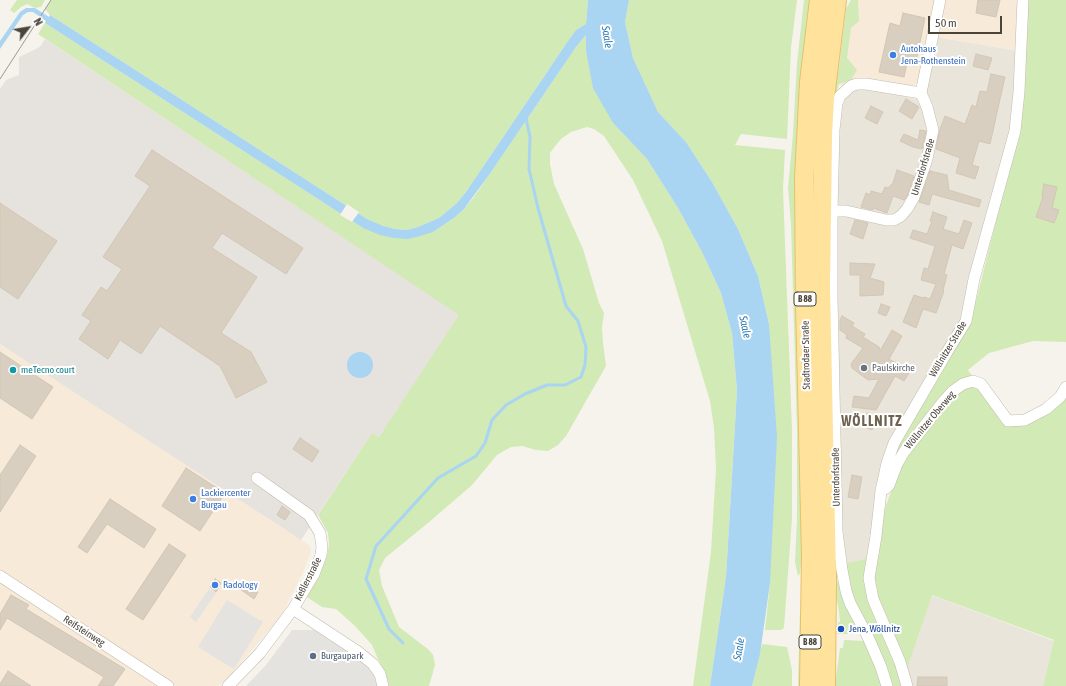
<!DOCTYPE html>
<html>
<head>
<meta charset="utf-8">
<style>
  body { margin:0 }
  #map { position:relative; width:1066px; height:686px; overflow:hidden; background:#f6f3ec; font-family:"Asap Condensed",sans-serif }
  canvas { display:block }
  .north { position:absolute; left:8px; top:8px; width:40px; height:40px; -webkit-text-stroke:3px #fff; paint-order:stroke; rotate:59deg; font-size:11px; font-weight:700; line-height:16px; text-align:center; color:#4b4439 }
  .north::after { content:''; display:block; margin:auto; width:14px; height:18px; background:#4b4439; clip-path:polygon(50% 0,100% 100%,50% 72%,0 100%) }
  .scale { position:absolute; left:928px; top:16px; width:74px; height:18px; box-sizing:border-box; border:2px solid #4b4439; border-top:0; padding-left:5px; font-size:12px; line-height:14px; white-space:nowrap; color:#4b4439; -webkit-text-stroke:3px #fff; paint-order:stroke }
</style>
</head>
<body>
<div id="map">
<canvas width="1066" height="686"></canvas>
<div class="north">N</div>
<div class="scale">50 m</div>
</div>
<script>
const ctx = document.querySelector('canvas').getContext('2d');
ctx.lineJoin = 'round';
function fillPath(path, color) {
  ctx.fillStyle = color;
  ctx.fill(path, 'evenodd');
}
function poly(rows) {
  const path = new Path2D();
  for (const r of rows) {
    if (r.length === 3) {
      path.moveTo(r[0] + r[2], r[1]);
      path.arc(r[0], r[1], r[2], 0, 2 * Math.PI);
      continue;
    }
    path.moveTo(r[0], r[1]);
    for (let i = 2; i < r.length; i += 2) path.lineTo(r[i], r[i + 1]);
  }
  return path;
}
function trace(path, color, width, dash) {
  ctx.strokeStyle = color;
  ctx.lineWidth = width;
  ctx.lineCap = dash ? 'butt' : 'round';
  ctx.setLineDash(dash || []);
  ctx.stroke(path);
}
function label(font, color, halo, rows, align = 'center') {
  ctx.font = font + ' "Asap Condensed",sans-serif';
  ctx.lineWidth = 4;
  ctx.setLineDash([]);
  ctx.textBaseline = 'middle';
  ctx.strokeStyle = halo;
  ctx.fillStyle = color;
  for (const [text, x, y, turn = 0] of rows) {
    ctx.save();
    ctx.translate(x, y);
    ctx.rotate((+turn || 0) * Math.PI / 180);
    ctx.textAlign = isNaN(turn) ? turn : align;
    if (halo) ctx.strokeText(text, 0, 0);
    ctx.fillText(text, 0, 0);
    ctx.restore();
  }
}
const residential = poly([
  [936,37,1019,51,1014,118,963,317,906,416,869,556,862,560,844,563,834,326,839,136,844,99,849,94,858,89,869,88,923,101],
  [931,595,1054,641,1043,686,910,686,906,672]
]);
const commercial = poly([
  [851,0,938,0,920,79,917,83,908,87,844,87,836,81,846,9],
  [944,0,1021,0,1019,51,936,37],
  [0,344,310,546,311,552,303,572,281,616,229,677,218,686,0,686]
]);
const industrial = poly([
  [45,39,460,315,379,437,372,433,301,540,0,344,0,89,6,80,19,75,19,57,40,47]
]);
const green = poly([
  [17,0,45,0,41,7,35,8,27,4,21,7,14,13,10,10],
  [51,0,588,0,586,24,576,30,568,41,466,192,457,203,439,218,418,227,407,230,395,229,382,226,367,219,50,15,45,9],
  [629,0,797,0,791,48,787,139,741,134,735,145,785,150,783,189,792,431,792,518,784,628,781,630,765,630,770,583,769,324,758,276,738,229,712,182,686,142,658,112,633,58,625,22],
  [804,0,813,0,803,549,800,573,798,576,795,562,797,519,797,431,791,224,788,188,793,134,797,63],
  [851,0,858,0,859,21,851,28,847,58,857,70,851,80,839,84,834,99,829,181,834,490,836,541,840,570,834,580,833,586,827,273,828,149,831,99,839,69,846,9],
  [1026,0,1066,0,1066,342,1033,341,989,353,968,370,1005,424,1066,396,1066,686,1043,686,1054,640,932,595,906,672,879,603,874,585,875,560,884,511,893,486,888,483,897,444,950,355,970,325,1003,193],
  [45,23,363,228,433,232,454,218,464,209,474,197,576,47,586,35,586,51,613,123,647,159,678,208,702,252,721,293,732,333,737,390,734,443,726,577,710,686,693,686,711,552,716,469,714,428,710,401,662,241,633,180,604,136,594,129,587,127,571,132,561,139,556,145,550,153,550,164,554,184,583,249,599,303,604,313,602,328,603,343,606,366,566,436,558,445,548,451,536,450,522,446,511,447,497,455,472,485,428,523,385,558,379,570,382,586,399,627,429,650,433,655,435,665,429,686,389,686,385,672,378,659,372,645,355,626,336,609,322,607,307,597,323,566,327,556,329,544,328,533,318,515,372,433,379,437,459,315,38,34],
  [869,556,867,570,898,668,902,686,890,686,850,597,844,563,862,560],
  [839,577,863,634,838,634,838,622,840,622,839,612,835,588],
  [800,610,805,625,803,686,798,686],
  [844,640,865,641,883,686,835,686,840,648,843,648],
  [762,644,787,647,792,670,792,686,752,686]
]);
const parking = poly([
  [209,589,216,593,196,622,190,617],
  [227,600,263,622,234,669,198,647],
  [292,630,315,630,362,661,372,670,378,686,246,686,266,665]
]);
const water = poly([
  [588,0,629,0,625,22,633,58,658,112,686,142,712,182,738,229,758,276,769,324,777,437,770,583,760,654,752,686,710,686,726,577,734,443,737,390,732,333,721,293,702,252,678,208,647,159,613,123,593,88,586,51,586,35,576,47,489,175,464,209,454,218,433,232,420,236,408,239,394,238,380,235,363,228,45,23,46,21,33,12,28,12,23,15,0,49,0,41,20,12,26,8,35,8,49,17,50,15,367,219,383,226,395,229,407,230,418,227,439,218,457,203,466,192,568,41,576,30,586,24],
  [360,365,13]
]);
const pier = poly([
  [347,204,359,212,352,222,340,215]
]);
const stream = poly([
  [403,643,389,629,366,579,376,546,438,478,476,456,485,443,492,420,506,405,525,394,547,385,565,385,581,377,585,365,586,347,578,321,566,306,538,208,529,169,530,137,526,118]
]);
const building = poly([
  [978,0,1000,0,996,17,976,13,978,0],
  [903,13,925,18,915,66,907,64,904,77,879,72,890,23,900,26,903,13],
  [976,54,992,58,988,70,973,66,976,54],
  [991,74,1005,77,990,144,979,141,972,165,979,167,975,179,956,173,960,158,936,149,940,129,945,116,965,124,972,105,976,107,980,91,987,92,991,74],
  [906,99,919,107,912,119,899,111,906,99],
  [871,106,883,112,877,124,865,118,871,106],
  [920,130,926,131,922,149,913,147,900,141,904,134,918,140,920,130],
  [152,150,303,248,286,274,222,233,212,248,257,277,221,333,251,352,267,382,236,398,220,366,160,326,141,354,120,340,108,359,79,339,91,321,82,315,101,287,107,291,122,269,103,257,150,186,135,176,152,150],
  [897,170,914,176,908,194,904,200,893,196,887,213,873,208,873,210,861,207,866,193,870,195,871,191,882,194,885,187,888,188,893,183,897,170],
  [930,171,947,175,949,190,981,200,979,207,932,194,929,205,919,202,930,171],
  [1044,184,1057,187,1052,208,1059,210,1054,223,1036,217,1043,197,1042,196,1044,184],
  [0,203,57,241,18,299,0,287,0,203],
  [933,212,947,217,943,229,959,234,964,220,972,223,963,249,952,245,944,274,947,275,943,290,944,291,936,313,923,309,916,328,903,322,914,295,923,298,924,297,930,299,936,284,921,280,924,268,928,269,935,246,910,238,913,230,927,234,932,221,930,221,933,212],
  [855,220,868,223,863,239,850,234,855,220],
  [850,263,875,264,870,278,884,282,883,295,860,296,860,275,850,275,850,263],
  [881,304,890,307,886,316,878,313,881,304],
  [842,316,854,323,852,326,865,334,863,337,879,347,880,351,892,330,902,336,889,359,903,367,902,369,909,373,904,381,895,376,876,410,852,407,854,396,869,398,879,379,868,380,852,368,851,364,863,348,846,338,847,335,840,330,840,320,842,316],
  [0,352,53,387,32,419,0,398,0,352],
  [867,413,877,417,872,430,863,426,867,413],
  [300,438,319,451,312,462,293,449,300,438],
  [20,445,36,456,0,512,0,475,20,445],
  [186,468,225,493,200,531,162,506,186,468],
  [852,475,862,477,858,499,848,497,852,475],
  [110,499,156,529,144,548,107,524,87,553,78,547,110,499],
  [282,506,290,512,285,520,277,515,282,506],
  [169,544,186,555,143,620,126,609,169,544],
  [215,579,221,583,216,592,210,587,215,579],
  [244,583,258,592,254,599,240,589,244,583],
  [11,595,29,605,26,609,125,669,113,686,98,686,104,677,7,618,0,630,0,614,11,595],
  [8,671,31,686,0,686,0,684,8,671],
  [918,677,947,677,947,686,917,686,918,677]
]);
const street = poly([
  [921,93,866,84,857,84,851,86,840,96,837,103,834,130,832,211,846,211,886,220,894,220,901,216,907,209,914,197,927,159,933,130,927,107,921,93,940,0],
  [832,211,832,297,836,482,837,532,842,570,846,591,850,603,868,637,881,667,887,686],
  [881,491,886,488,889,485,897,464,904,452,943,402,953,391,963,384,973,381,981,384,1008,421,1025,420,1046,409,1060,397,1066,387],
  [0,576,168,686],
  [293,609,357,651,373,664,380,674,383,686],
  [228,686,260,653,293,609,314,574,321,555,322,547,320,533,309,515,257,478],
  [907,686,900,662,873,599,869,578,876,536,881,491,887,463,894,443,947,352,966,321,974,279,1015,131,1019,92,1023,0]
]);
const primary = poly([
  [809,686,811,556,805,303,804,178,809,82,819,0],
  [826,686,827,577,821,286,822,216,823,136,825,98,837,0]
]);
const tram = poly([
  [0,79,51,0]
]);
const markers = [
  [893,55,4,"#3f7fe0"],
  [864,368,4,"#6b7280"],
  [13,370,4,"#0f9aa8"],
  [193,499,4,"#3f7fe0"],
  [215,585,4,"#3f7fe0"],
  [841,629,4,"#1a4fb4"],
  [313,656,4,"#5c6f8a"]
];
const shields = [
  [805,299,22],
  [810,642,22]
];
const shieldNames = [
  ["B 88",805,299],
  ["B 88",810,642]
];
const shopNames = [
  ["Autohaus",901,49],
  ["Jena-Rothenstein",901,61],
  ["Lackiercenter",201,493],
  ["Burgau",201,505],
  ["Radology",223,585]
];
const streetNames = [
  ["Unterdorfstraße",923,167,-73],
  ["Wöllnitzer Straße",948,349,-59],
  ["Stadtrodaer Straße",806,355,-91],
  ["Wöllnitzer Oberweg",930,420,-50],
  ["Unterdorfstraße",836,477,-91],
  ["Keßlerstraße",308,579,-63],
  ["Reifsteinweg",84,631,33]
];
const worshipNames = [
  ["Paulskirche",872,368]
];
const cultureNames = [
  ["meTecno court",21,370]
];
const transitNames = [
  ["Jena, Wöllnitz",849,629]
];
const serviceNames = [
  ["Burgaupark",321,656]
];
const waterNames = [
  ["Saale",607,37,81],
  ["Saale",745,327,78],
  ["Saale",739,649,-80]
];
const districtNames = [
  ["WÖLLNITZ",872,422]
];
fillPath(residential, '#eae5da');
fillPath(commercial, '#f7ead8');
fillPath(industrial, '#e6e2dd');
fillPath(green, '#d2eab5');
fillPath(parking, '#e5e3e0');
fillPath(water, '#a9d4f2');
fillPath(pier, '#f6f3ec');
trace(stream, '#a9d4f2', 3);
fillPath(building, '#d8cfc1');
trace(building, '#d3c7b4', 1);
trace(street, '#c2bbae', 12);
trace(primary, '#e6c16a', 20);
trace(street, '#fff', 11);
trace(primary, '#ffe39c', 18);
trace(tram, '#9a9a9a', 1);
for (const [x, y, r, color] of markers) {
  const dot = new Path2D();
  dot.arc(x, y, r, 0, 2 * Math.PI);
  ctx.fillStyle = color;
  ctx.fill(dot);
  trace(dot, '#fff', 1.5);
}
for (const [x, y, w] of shields) {
  const box = new Path2D();
  box.roundRect(x - w / 2, y - 7, w, 14, 3);
  ctx.fillStyle = '#fff';
  ctx.fill(box);
  trace(box, '#4b4439', 1);
}
label('bold 9px', '#4b4439', null, shieldNames);
label('10px', '#366cbe', '#fff', shopNames, 'left');
label('10px', '#4b4439', '#fff', streetNames);
label('10px', '#5b616d', '#fff', worshipNames, 'left');
label('10px', '#0d838f', '#fff', cultureNames, 'left');
label('10px', '#164399', '#fff', transitNames, 'left');
label('10px', '#4e5e75', '#fff', serviceNames, 'left');
label('italic 11px', '#2e7ab2', '#fff', waterNames);
ctx.letterSpacing = '1px';
label('bold 14px', '#6e6250', '#fff', districtNames);
ctx.letterSpacing = '0px';
</script>
</body>
</html>
